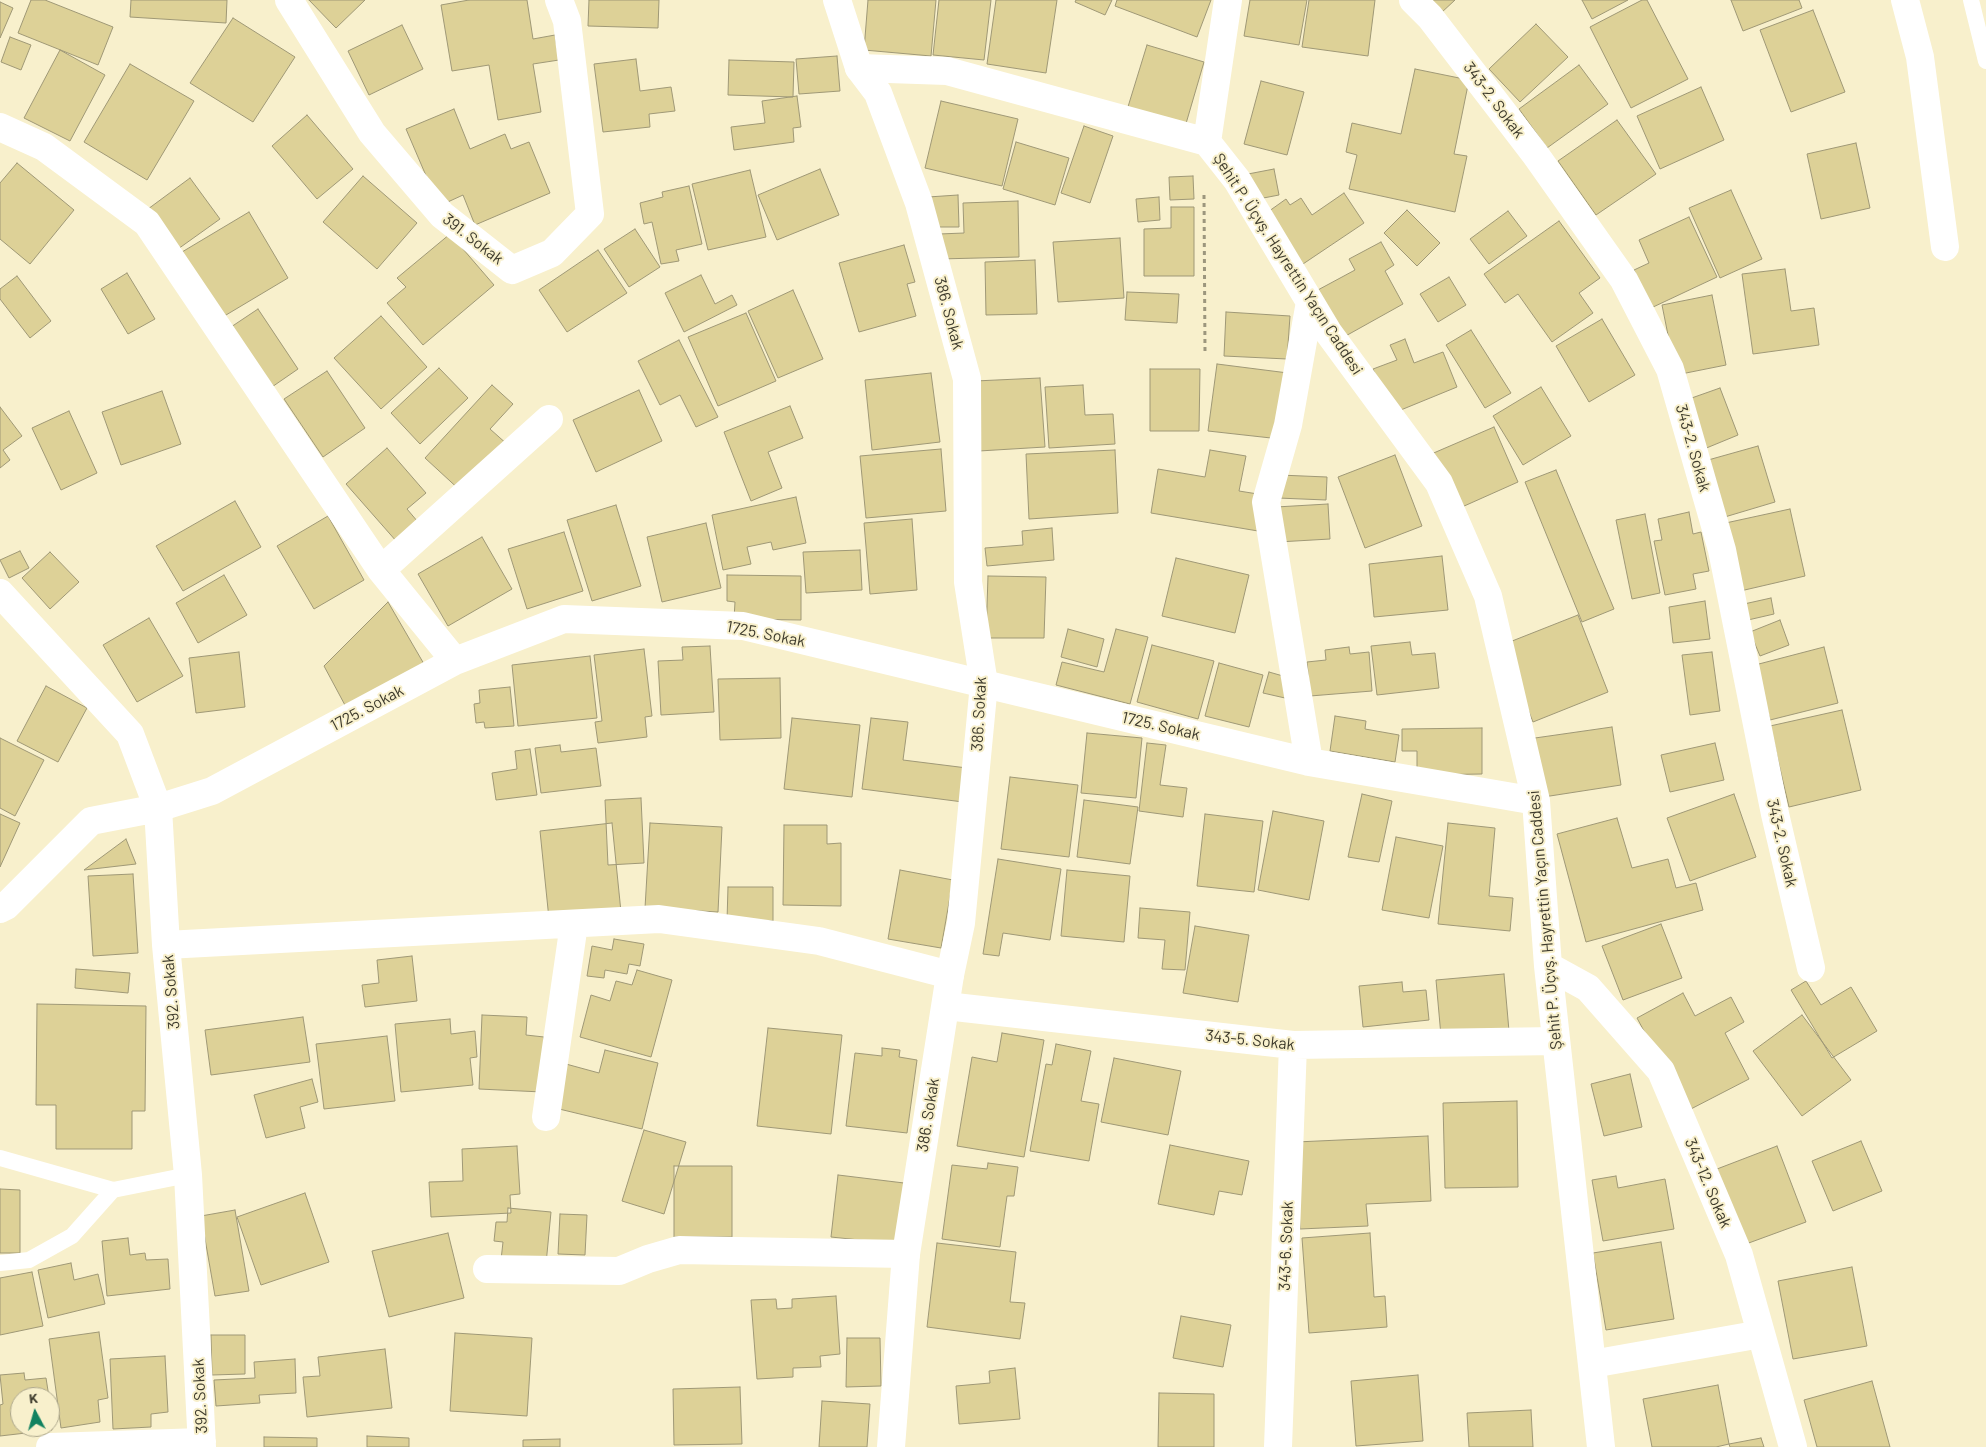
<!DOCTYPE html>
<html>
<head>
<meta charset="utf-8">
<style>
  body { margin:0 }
  #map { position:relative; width:1986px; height:1447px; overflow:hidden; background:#f8f0cc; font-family:Barlow,sans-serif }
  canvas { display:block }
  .north { position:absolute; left:10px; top:1387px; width:50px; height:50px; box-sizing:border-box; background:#f8f0cc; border:1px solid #ada78c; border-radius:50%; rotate:354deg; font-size:14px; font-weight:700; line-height:20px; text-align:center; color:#3d3a2c }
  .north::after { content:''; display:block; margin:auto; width:18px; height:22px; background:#118260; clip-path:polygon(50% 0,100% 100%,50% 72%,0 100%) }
</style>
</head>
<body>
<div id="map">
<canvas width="1986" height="1447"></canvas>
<div class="north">K</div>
</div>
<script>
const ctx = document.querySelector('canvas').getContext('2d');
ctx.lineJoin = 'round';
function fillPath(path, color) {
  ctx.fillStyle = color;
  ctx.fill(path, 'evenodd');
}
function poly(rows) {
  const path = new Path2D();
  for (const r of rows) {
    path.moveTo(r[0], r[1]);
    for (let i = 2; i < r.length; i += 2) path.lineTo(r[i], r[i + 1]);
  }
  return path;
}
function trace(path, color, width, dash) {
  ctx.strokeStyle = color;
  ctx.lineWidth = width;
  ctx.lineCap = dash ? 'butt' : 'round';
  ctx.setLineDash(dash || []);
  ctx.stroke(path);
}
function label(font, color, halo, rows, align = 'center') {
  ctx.font = font + ' Barlow,sans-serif';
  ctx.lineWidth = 4;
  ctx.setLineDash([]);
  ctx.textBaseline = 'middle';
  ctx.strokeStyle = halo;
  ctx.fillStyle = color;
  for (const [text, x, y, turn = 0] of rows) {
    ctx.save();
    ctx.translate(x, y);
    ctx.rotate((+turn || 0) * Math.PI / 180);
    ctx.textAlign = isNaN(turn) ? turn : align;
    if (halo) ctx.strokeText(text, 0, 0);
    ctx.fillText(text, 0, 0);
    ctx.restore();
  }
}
const building = poly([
  [31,0,45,0,113,27,98,65,18,33,31,0],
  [131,0,227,0,226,23,130,17,131,0],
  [309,0,365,0,336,28,309,0],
  [469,0,527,0,533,39,555,35,559,60,533,64,541,112,498,120,489,65,452,71,441,5,469,0],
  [589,0,659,0,658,28,588,26,589,0],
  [868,0,936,0,931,56,864,50,868,0],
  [939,0,991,0,984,60,933,55,939,0],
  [996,0,1057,0,1046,73,987,64,996,0],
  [1076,0,1112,0,1105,15,1075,2,1076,0],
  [1117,0,1211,0,1197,37,1115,6,1117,0],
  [1250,0,1307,0,1299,45,1244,36,1250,0],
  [1309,0,1375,0,1368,56,1302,47,1309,0],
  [1429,0,1455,0,1441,13,1429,0],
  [1582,0,1628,0,1592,19,1582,0],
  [1642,0,1647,0,1688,79,1631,108,1590,27,1642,0],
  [1731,0,1799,0,1802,8,1743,31,1731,0],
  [0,2,13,8,0,38,0,2],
  [1813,10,1845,92,1791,112,1760,30,1813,10],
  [233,18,295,57,253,122,190,83,233,18],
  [1536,24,1568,57,1520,102,1489,69,1536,24],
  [402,25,423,69,369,95,348,51,402,25],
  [10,37,31,45,21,70,1,62,10,37],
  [1147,45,1204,62,1185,127,1127,110,1147,45],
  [60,50,105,75,70,141,24,118,60,50],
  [837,56,840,91,799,94,796,59,837,56],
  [636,59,640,91,671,87,675,111,649,114,650,127,603,132,594,64,636,59],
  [729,60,794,62,793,97,728,95,729,60],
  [130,64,194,101,147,180,84,142,130,64],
  [1579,65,1608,104,1547,148,1519,109,1579,65],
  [1415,69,1469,80,1454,154,1467,156,1455,212,1349,189,1357,155,1346,152,1352,123,1401,134,1415,69],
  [1261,81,1304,92,1287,155,1244,144,1261,81],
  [1701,87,1724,140,1660,169,1637,116,1701,87],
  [797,96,801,127,793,128,794,142,734,150,731,127,765,123,762,101,797,96],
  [941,101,1018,119,1002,186,925,168,941,101],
  [454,109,470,149,505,134,511,149,529,142,550,193,475,225,463,195,439,206,406,129,454,109],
  [307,115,353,169,317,199,272,146,307,115],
  [1617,120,1656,174,1596,215,1558,161,1617,120],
  [1084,126,1113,136,1090,203,1061,193,1084,126],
  [1016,142,1069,158,1055,205,1003,189,1016,142],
  [1856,143,1870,208,1821,219,1807,154,1856,143],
  [17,163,74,210,30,264,0,239,0,183,17,163],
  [820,169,839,215,777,240,758,195,820,169],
  [1274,169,1279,195,1253,200,1248,174,1274,169],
  [750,170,766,237,708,250,692,184,750,170],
  [363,176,417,223,377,269,323,222,363,176],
  [1193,176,1194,199,1170,200,1169,177,1193,176],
  [190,178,220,219,178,249,148,209,190,178],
  [689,186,702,244,676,250,679,261,661,264,652,222,644,224,640,203,663,197,662,192,689,186],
  [1731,190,1762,259,1720,278,1689,208,1731,190],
  [1344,193,1364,223,1300,266,1265,214,1286,199,1290,205,1301,198,1312,215,1344,193],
  [958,195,959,227,929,227,928,197,958,195],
  [1159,197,1160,220,1138,222,1136,199,1159,197],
  [1018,201,1019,257,939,259,939,234,964,233,963,203,1018,201],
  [1171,207,1194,207,1194,276,1144,276,1144,229,1171,228,1171,207],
  [1407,210,1440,243,1417,266,1384,233,1407,210],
  [1508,211,1527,236,1489,264,1470,239,1508,211],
  [249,212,288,278,221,318,182,252,249,212],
  [1689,217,1717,277,1651,308,1634,270,1649,263,1639,240,1689,217],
  [1559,221,1600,278,1579,293,1593,313,1552,342,1518,294,1505,303,1484,274,1559,221],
  [635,229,660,267,629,287,604,249,635,229],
  [450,234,494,285,423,345,387,303,406,287,397,278,450,234],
  [1120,238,1124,298,1058,302,1053,242,1120,238],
  [1381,242,1394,265,1385,271,1403,304,1342,338,1316,291,1355,270,1349,259,1381,242],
  [904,245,915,282,907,284,916,316,859,332,839,263,904,245],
  [598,250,627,293,567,332,539,290,598,250],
  [1035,260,1037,314,986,315,985,262,1035,260],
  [1785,269,1791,311,1814,308,1819,345,1753,354,1742,274,1785,269],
  [127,273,155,319,128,334,101,289,127,273],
  [701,275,715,304,732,295,737,305,684,332,665,293,701,275],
  [17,276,51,321,30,338,0,299,0,289,17,276],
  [1449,277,1466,305,1438,322,1420,294,1449,277],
  [793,290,823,359,778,378,748,311,793,290],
  [1127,292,1179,294,1177,323,1125,320,1127,292],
  [1712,295,1726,365,1676,375,1662,305,1712,295],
  [258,309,298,369,269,389,228,329,258,309],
  [1226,312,1290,316,1287,359,1224,356,1226,312],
  [746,313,776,381,718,406,688,337,746,313],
  [381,316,427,367,381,409,334,358,381,316],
  [1602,319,1635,375,1589,402,1556,346,1602,319],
  [1471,330,1511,393,1485,408,1446,345,1471,330],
  [1405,339,1414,363,1443,352,1457,387,1391,414,1373,369,1397,360,1390,345,1405,339],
  [679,340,718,417,696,427,680,395,660,405,638,361,679,340],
  [1217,364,1288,373,1280,439,1208,431,1217,364],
  [439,368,468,398,420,444,391,413,439,368],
  [1150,369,1200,369,1199,431,1150,431,1150,369],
  [327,371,365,428,323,457,284,399,327,371],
  [931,373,940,442,872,450,865,380,931,373],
  [1040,378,1045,447,979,451,975,381,1040,378],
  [492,385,513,404,490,429,508,445,463,493,425,458,492,385],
  [1083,385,1085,415,1113,414,1115,444,1049,448,1045,387,1083,385],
  [1541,387,1571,436,1523,465,1493,416,1541,387],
  [1720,388,1738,435,1704,449,1686,400,1720,388],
  [639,390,662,441,596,472,573,420,639,390],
  [162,391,181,444,121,465,102,412,162,391],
  [790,406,803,438,768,452,782,488,751,501,724,432,790,406],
  [0,407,22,436,3,450,10,460,0,468,0,407],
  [69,411,97,473,61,490,32,428,69,411],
  [1494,427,1518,482,1453,511,1429,455,1494,427],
  [1758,446,1775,502,1718,519,1701,462,1758,446],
  [387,448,426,493,407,509,418,522,397,542,346,484,387,448],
  [941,449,946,511,866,518,860,456,941,449],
  [1115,450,1118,513,1029,519,1026,454,1115,450],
  [1210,450,1246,456,1239,491,1264,495,1258,531,1151,513,1158,469,1205,477,1210,450],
  [1395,455,1422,526,1365,548,1338,477,1395,455],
  [1556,470,1614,609,1582,622,1525,482,1556,470],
  [1279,475,1327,477,1326,500,1278,498,1279,475],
  [796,497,806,543,773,550,771,542,747,547,751,564,723,570,712,515,796,497],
  [235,501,261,547,183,591,156,546,235,501],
  [1328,504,1330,539,1278,542,1276,507,1328,504],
  [616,505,641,586,592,601,567,520,616,505],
  [1790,509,1805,576,1736,592,1721,524,1790,509],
  [1689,512,1693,534,1701,532,1709,571,1693,574,1696,589,1665,595,1654,541,1662,540,1658,519,1689,512],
  [1645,514,1660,593,1632,599,1616,520,1645,514],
  [328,516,364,580,314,609,277,546,328,516],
  [912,519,917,590,870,594,864,523,912,519],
  [706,523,721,588,662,602,647,537,706,523],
  [1052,528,1054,560,987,566,985,548,1023,545,1022,531,1052,528],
  [564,532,583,591,527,609,508,549,564,532],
  [482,537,512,589,448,626,418,574,482,537],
  [860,550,862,590,806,593,803,552,860,550],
  [20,551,29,568,9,578,0,560,20,551],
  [50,552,79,582,50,609,22,578,50,552],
  [1442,556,1448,610,1374,617,1369,564,1442,556],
  [1176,558,1249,575,1235,633,1162,616,1176,558],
  [224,575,247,615,198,643,176,603,224,575],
  [727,575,801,576,801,620,734,619,735,602,727,601,727,575],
  [988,576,1046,577,1044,638,986,638,988,576],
  [1771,598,1774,614,1748,620,1744,604,1771,598],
  [1705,601,1710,639,1673,643,1669,607,1705,601],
  [388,602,424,664,346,707,324,666,388,602],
  [1578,615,1608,692,1533,722,1502,645,1578,615],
  [149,618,183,676,137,702,103,645,149,618],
  [1780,620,1789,645,1760,656,1750,632,1780,620],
  [1068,629,1104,639,1097,667,1061,657,1068,629],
  [1116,629,1148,637,1130,704,1056,685,1062,662,1104,672,1116,629],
  [1410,642,1412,655,1435,653,1439,688,1377,695,1371,646,1410,642],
  [1152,645,1214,661,1198,719,1137,702,1152,645],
  [710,646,714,712,661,715,658,661,683,660,682,647,710,646],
  [1349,647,1350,654,1369,652,1372,691,1310,696,1307,662,1326,660,1325,650,1349,647],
  [1824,647,1838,703,1770,720,1755,665,1824,647],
  [644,649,652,716,645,717,647,737,598,743,595,722,602,721,594,655,644,649],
  [239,652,245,707,196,713,189,658,239,652],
  [1712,652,1720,711,1690,715,1682,655,1712,652],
  [590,656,597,718,518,726,512,665,590,656],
  [1219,663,1263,675,1249,727,1205,716,1219,663],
  [1269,672,1290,678,1285,698,1263,693,1269,672],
  [780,678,781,738,720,740,718,679,780,678],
  [46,686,87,708,58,762,17,741,46,686],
  [510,687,514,726,485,728,484,722,476,723,474,704,480,703,479,690,510,687],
  [1842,710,1861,790,1789,807,1770,726,1842,710],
  [1335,716,1366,721,1365,729,1399,735,1395,762,1330,751,1335,716],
  [792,718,860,725,852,797,784,789,792,718],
  [871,718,908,722,903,760,967,768,963,802,862,789,871,718],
  [1612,727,1621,785,1537,798,1528,739,1612,727],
  [1482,728,1482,774,1417,775,1417,751,1402,751,1402,729,1482,728],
  [1087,733,1142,738,1136,798,1081,793,1087,733],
  [0,738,44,760,15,816,0,808,0,738],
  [1147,743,1166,745,1160,785,1187,788,1183,817,1139,811,1147,743],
  [1715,743,1724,780,1670,792,1661,755,1715,743],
  [560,745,561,752,596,748,601,786,541,793,535,748,560,745],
  [530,749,537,795,496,800,492,773,517,769,515,751,530,749],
  [1010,777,1078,785,1069,857,1001,849,1010,777],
  [1362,794,1392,801,1379,862,1348,857,1362,794],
  [1734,794,1756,857,1690,881,1667,818,1734,794],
  [641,798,644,863,608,865,605,800,641,798],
  [1084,800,1138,807,1130,864,1077,857,1084,800],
  [1273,811,1324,821,1309,900,1258,890,1273,811],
  [0,814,20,823,0,867,0,814],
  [1205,814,1263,821,1254,892,1197,886,1205,814],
  [1617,818,1632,868,1668,859,1676,888,1696,883,1703,910,1586,942,1557,834,1617,818],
  [612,823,621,912,549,919,540,831,612,823],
  [650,823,722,827,718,912,645,908,650,823],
  [1448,823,1495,828,1489,896,1513,898,1510,931,1438,924,1448,823],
  [784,825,827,825,827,844,841,843,841,906,783,905,784,825],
  [1396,837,1443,846,1429,918,1382,910,1396,837],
  [126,839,136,864,84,870,126,839],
  [998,859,1061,869,1050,940,1003,933,999,956,983,954,998,859],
  [900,870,953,880,941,948,888,939,900,870],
  [1067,870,1130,876,1124,942,1061,936,1067,870],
  [133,874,138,953,93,956,88,876,133,874],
  [728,887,773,887,773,921,727,921,728,887],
  [1140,908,1190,912,1185,970,1162,969,1165,940,1138,938,1140,908],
  [1661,924,1682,978,1623,1000,1602,946,1661,924],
  [1195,926,1249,935,1238,1002,1183,993,1195,926],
  [614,939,644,944,640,966,629,964,627,974,605,970,604,978,587,976,592,946,612,950,614,939],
  [412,956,417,1001,365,1007,362,985,379,983,377,960,412,956],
  [76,969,130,973,128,993,75,988,76,969],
  [637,970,672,980,651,1057,580,1037,591,995,610,1001,616,981,632,985,637,970],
  [1504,974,1509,1031,1441,1036,1436,980,1504,974],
  [1806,981,1821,1005,1851,987,1877,1031,1832,1058,1791,990,1806,981],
  [1402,982,1403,992,1426,990,1429,1020,1363,1027,1359,986,1402,982],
  [1683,993,1695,1016,1731,997,1744,1022,1725,1033,1749,1079,1687,1111,1637,1018,1683,993],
  [37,1004,146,1006,145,1111,132,1111,132,1149,56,1149,56,1105,36,1105,37,1004],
  [482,1015,527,1017,526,1035,544,1037,542,1092,479,1089,482,1015],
  [1802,1015,1851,1080,1802,1116,1753,1051,1802,1015],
  [303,1017,310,1062,211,1075,205,1030,303,1017],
  [450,1019,451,1034,475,1031,477,1057,470,1058,473,1085,401,1092,395,1024,450,1019],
  [768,1028,842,1035,831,1134,757,1126,768,1028],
  [1002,1033,1044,1040,1024,1157,957,1146,972,1057,997,1062,1002,1033],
  [387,1036,395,1101,324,1109,316,1044,387,1036],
  [1056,1044,1091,1051,1081,1101,1099,1104,1089,1161,1030,1151,1046,1064,1052,1065,1056,1044],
  [882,1048,900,1050,899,1057,917,1060,907,1133,846,1126,855,1053,882,1056,882,1048],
  [605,1050,658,1063,642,1129,555,1108,566,1064,599,1073,605,1050],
  [1114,1058,1181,1071,1168,1135,1101,1122,1114,1058],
  [1630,1074,1642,1127,1604,1136,1591,1084,1630,1074],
  [312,1079,318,1102,300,1107,305,1128,266,1138,254,1095,312,1079],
  [1517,1101,1518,1187,1445,1188,1443,1103,1517,1101],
  [644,1130,686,1142,664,1214,622,1201,644,1130],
  [1428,1136,1431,1201,1366,1204,1368,1226,1300,1229,1296,1142,1428,1136],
  [1861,1141,1882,1191,1833,1211,1812,1161,1861,1141],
  [1170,1145,1249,1161,1242,1195,1219,1191,1214,1215,1158,1204,1170,1145],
  [517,1146,520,1194,510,1195,511,1213,431,1217,429,1182,463,1181,462,1149,517,1146],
  [1777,1146,1806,1222,1746,1244,1717,1169,1777,1146],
  [988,1163,1018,1167,1014,1196,1007,1196,1000,1247,942,1239,952,1165,987,1169,988,1163],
  [674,1166,732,1166,732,1237,674,1237,674,1166],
  [838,1175,904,1183,897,1244,831,1237,838,1175],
  [1616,1176,1618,1188,1665,1179,1674,1229,1603,1241,1592,1180,1616,1176],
  [0,1189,20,1190,20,1253,0,1253,0,1189],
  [305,1193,329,1262,261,1285,237,1217,305,1193],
  [508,1208,551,1212,546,1264,501,1260,503,1242,494,1241,496,1222,507,1222,508,1208],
  [235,1210,249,1291,215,1296,201,1216,235,1210],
  [560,1214,587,1215,585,1255,558,1254,560,1214],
  [448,1233,464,1298,389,1317,372,1251,448,1233],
  [1370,1233,1374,1297,1385,1296,1387,1327,1309,1333,1302,1238,1370,1233],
  [128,1238,130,1255,145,1253,146,1260,168,1259,170,1289,107,1296,102,1241,128,1238],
  [1661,1242,1674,1319,1606,1330,1593,1253,1661,1242],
  [937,1243,1016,1252,1010,1302,1025,1303,1020,1339,927,1327,937,1243],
  [71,1263,74,1280,98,1274,105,1304,48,1318,38,1270,71,1263],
  [1852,1267,1867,1346,1793,1359,1778,1281,1852,1267],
  [32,1272,43,1326,0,1335,0,1278,32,1272],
  [836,1296,840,1354,820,1356,821,1367,793,1368,793,1377,757,1379,751,1300,776,1299,777,1309,792,1308,792,1299,836,1296],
  [1181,1316,1231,1325,1223,1367,1173,1358,1181,1316],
  [99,1332,108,1398,98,1400,100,1422,61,1428,49,1339,99,1332],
  [455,1333,532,1338,527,1416,450,1411,455,1333],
  [211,1335,245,1335,245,1374,212,1375,211,1335],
  [847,1338,880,1338,881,1386,846,1387,847,1338],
  [385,1349,392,1408,307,1417,303,1377,320,1376,318,1357,385,1349],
  [165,1356,168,1412,151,1414,151,1427,113,1429,110,1359,165,1356],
  [295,1359,296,1393,259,1395,260,1403,216,1406,214,1380,255,1378,254,1362,295,1359],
  [1015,1368,1020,1419,959,1424,956,1386,990,1383,989,1371,1015,1368],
  [24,1373,25,1380,46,1378,49,1397,20,1397,20,1427,50,1427,50,1409,52,1430,0,1436,0,1405,3,1404,0,1375,24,1373],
  [1418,1375,1423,1441,1356,1446,1351,1381,1418,1375],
  [1872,1381,1890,1447,1817,1447,1804,1400,1872,1381],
  [1718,1385,1729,1444,1716,1447,1652,1447,1643,1399,1718,1385],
  [740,1387,742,1444,674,1445,673,1389,740,1387],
  [1159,1393,1214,1394,1214,1447,1158,1447,1159,1393],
  [822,1401,870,1404,867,1447,819,1447,822,1401],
  [1531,1410,1533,1447,1469,1447,1467,1413,1531,1410],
  [367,1436,409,1438,409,1447,367,1447,367,1436],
  [264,1437,317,1438,317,1447,264,1447,264,1437],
  [1761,1438,1764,1447,1730,1447,1729,1444,1761,1438],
  [560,1439,560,1447,523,1447,523,1440,560,1439]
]);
const path = poly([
  [1204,195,1205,352]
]);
const service = poly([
  [1971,0,1986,61],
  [0,1158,113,1190,188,1175],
  [0,1263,29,1260,72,1236,113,1190]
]);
const minor = poly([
  [289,0,372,133,442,215,512,270,552,253,590,214,567,21,559,0],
  [1228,0,1207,142,1237,180,1328,332,1439,483,1488,596,1536,801,1548,966,1601,1447],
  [1413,0,1430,17,1535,154,1624,280,1670,369,1722,550,1775,814,1811,968],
  [1905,0,1920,57,1945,247],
  [859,68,947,71,1207,142],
  [0,127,44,147,147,223,381,570,455,661],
  [381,570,549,419],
  [0,593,130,734,158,808,166,945,188,1175,202,1447],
  [1309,762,1266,502,1288,425,1310,302],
  [0,909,6,906,91,821,158,808,212,791,455,661,564,619,743,626,1309,762,1536,801],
  [166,945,659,919,819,941,950,975],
  [1548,966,1588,988,1661,1071,1739,1255,1793,1447],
  [946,1006,1293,1045,1556,1041],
  [546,1117,574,924],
  [487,1269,619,1271,648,1259,679,1250,906,1254],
  [1592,1364,1761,1334],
  [50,1447,202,1442],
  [1278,1447,1293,1045]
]);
const tertiary = poly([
  [837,0,859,68,878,93,919,203,967,379,968,582,984,684,961,923,950,975,906,1254,891,1447]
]);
const streetNames = [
  ["343-2. Sokak",1494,100,53],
  ["391. Sokak",473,239,38],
  ["Şehit P. Üçvş. Hayrettin Yaçın Caddesi",1288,264,57],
  ["386. Sokak",949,313,75],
  ["343-2. Sokak",1693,448,74],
  ["1725. Sokak",766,634,11],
  ["1725. Sokak",367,708,-28],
  ["386. Sokak",979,714,-87],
  ["1725. Sokak",1161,726,13],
  ["343-2. Sokak",1782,843,77],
  ["Şehit P. Üçvş. Hayrettin Yaçın Caddesi",1545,920,-95],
  ["392. Sokak",171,992,-95],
  ["343-5. Sokak",1250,1040,6],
  ["386. Sokak",928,1115,-81],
  ["343-12. Sokak",1708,1183,67],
  ["343-6. Sokak",1286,1246,-88],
  ["392. Sokak",200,1396,-93]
];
fillPath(building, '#ddd197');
trace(building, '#9f9876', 1);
trace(path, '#9c967d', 3, [4, 4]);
trace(service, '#fff', 16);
trace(minor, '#fff', 28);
trace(tertiary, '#fff', 28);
label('16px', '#3d3a2c', '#f8f0cc', streetNames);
</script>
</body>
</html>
